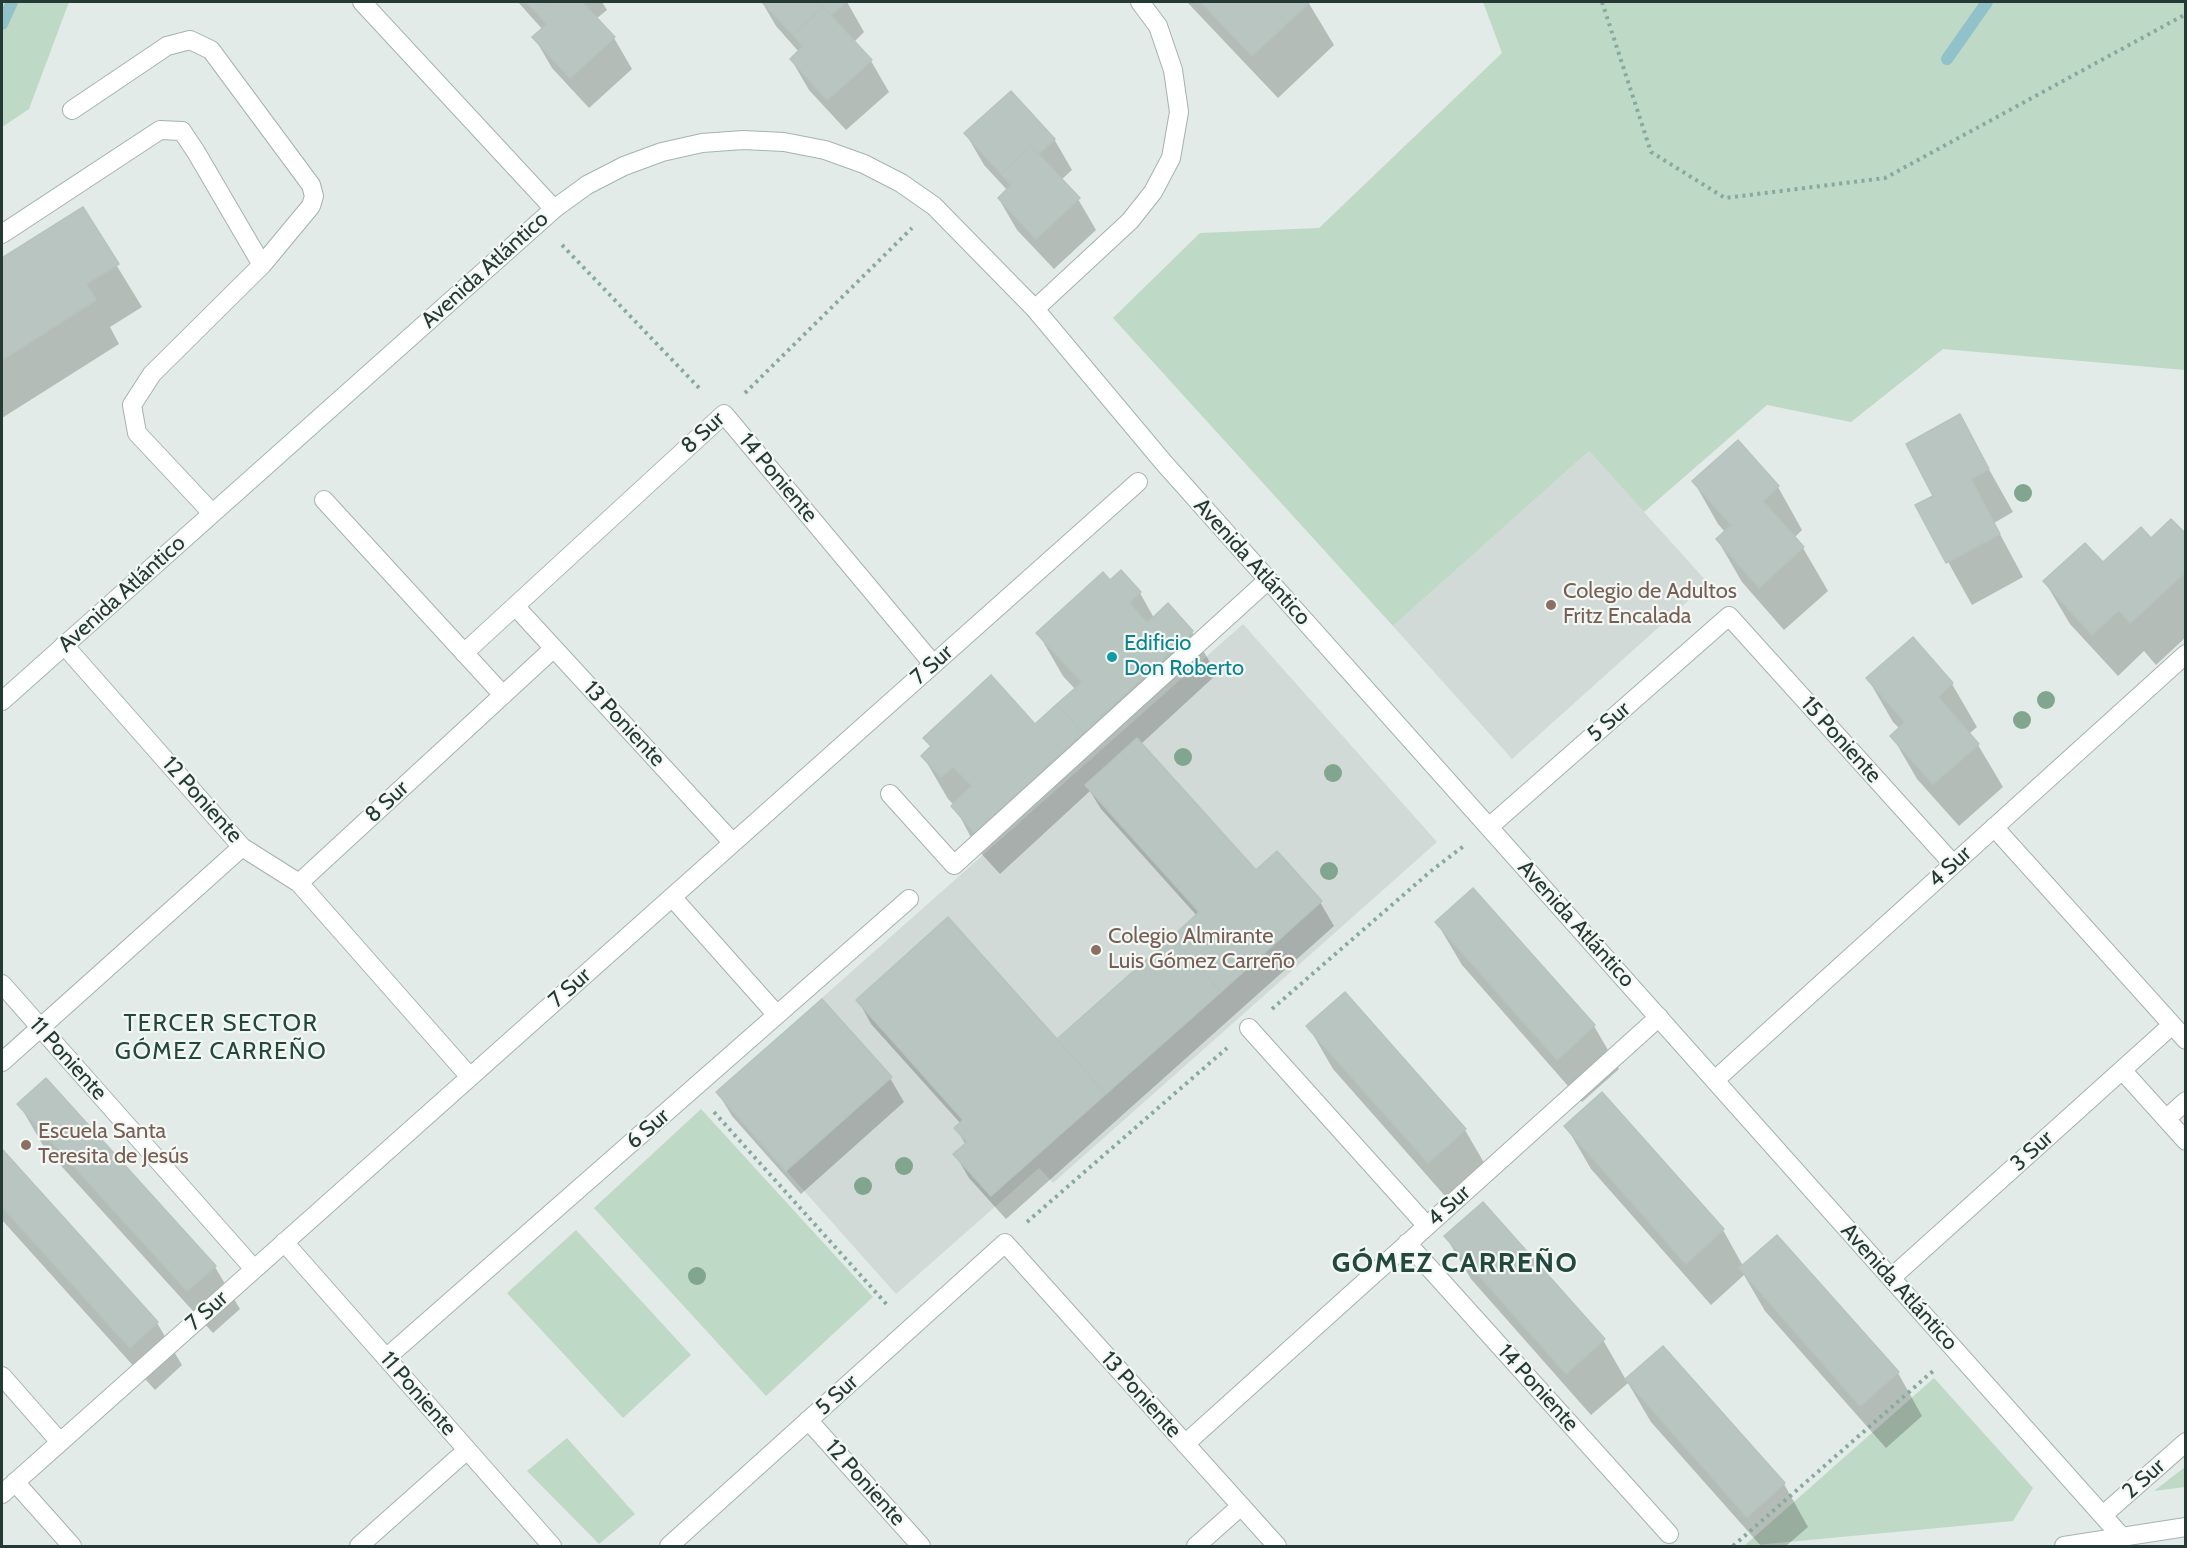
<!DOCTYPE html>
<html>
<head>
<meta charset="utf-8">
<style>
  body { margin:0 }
  #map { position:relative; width:2187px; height:1548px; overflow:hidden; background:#e2ebe7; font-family:Cabin,sans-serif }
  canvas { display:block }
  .frame { position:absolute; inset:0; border:3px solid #253a34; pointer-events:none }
</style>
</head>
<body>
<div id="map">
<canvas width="2187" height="1548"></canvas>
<div class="frame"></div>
</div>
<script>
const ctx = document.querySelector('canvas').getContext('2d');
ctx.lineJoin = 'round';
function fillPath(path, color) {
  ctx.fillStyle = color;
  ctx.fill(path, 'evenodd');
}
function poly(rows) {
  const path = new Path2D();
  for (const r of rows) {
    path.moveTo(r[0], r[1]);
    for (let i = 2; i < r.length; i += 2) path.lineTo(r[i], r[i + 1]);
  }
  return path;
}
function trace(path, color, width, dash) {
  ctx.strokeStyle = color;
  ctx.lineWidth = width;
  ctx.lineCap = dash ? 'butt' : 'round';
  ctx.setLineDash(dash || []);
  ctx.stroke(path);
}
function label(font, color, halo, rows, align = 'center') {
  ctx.font = font + ' Cabin,sans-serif';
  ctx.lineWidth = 4.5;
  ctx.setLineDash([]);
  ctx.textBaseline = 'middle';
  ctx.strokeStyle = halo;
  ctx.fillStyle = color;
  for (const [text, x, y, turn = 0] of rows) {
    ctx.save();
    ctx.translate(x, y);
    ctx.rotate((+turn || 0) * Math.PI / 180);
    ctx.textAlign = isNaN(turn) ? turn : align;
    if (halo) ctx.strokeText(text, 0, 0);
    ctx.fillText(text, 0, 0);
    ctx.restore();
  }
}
const built = poly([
  [1589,451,1708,583,1512,759,1393,626],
  [1243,624,1437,842,1053,1183,1039,1168,896,1294,716,1092]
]);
const green = poly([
  [2,2,69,2,29,109,2,127],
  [1483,2,2185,2,2185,370,1943,349,1851,422,1767,405,1644,512,1589,451,1393,626,1113,318,1200,233,1319,228,1502,53],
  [701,1109,873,1297,766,1396,594,1208],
  [576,1230,691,1355,623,1418,507,1293],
  [1934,1378,2033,1488,2013,1521,1744,1546],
  [567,1438,635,1514,599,1544,527,1471],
  [2185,1467,2185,1487,2154,1491]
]);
const shadow = poly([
  [518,2,602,2,607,10,596,19,614,38,632,69,589,108,552,68,534,37,543,30],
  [762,2,847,2,864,32,854,42,871,61,889,92,846,130,809,90,791,59,799,52,776,26],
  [1187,2,1308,2,1334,45,1278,98],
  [966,134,1054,139,1072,170,1061,180,1078,199,1096,230,1054,269,1017,230,999,199,1008,191,984,165],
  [82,209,142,307,110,327,119,344,2,418,2,259],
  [1959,416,2013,512,1994,523,2023,577,1972,605,1917,506,1935,496],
  [1694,482,1778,487,1802,530,1794,538,1803,548,1828,591,1784,630,1742,582,1717,539,1725,532,1718,524],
  [2186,536,2186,637,2156,665,2144,651,2118,676,2070,624,2045,582,2103,564,2151,540],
  [1110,582,1140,593,1154,618,1192,632,1217,674,1141,744,1255,872,1320,902,1334,926,1006,1219,969,1178,955,1154,966,1145,956,1128,961,1124,871,1024,858,1000,1057,1041,1197,916,1101,809,1090,791,1000,874,977,849,954,805,948,799,923,756,931,748,925,738,1035,727,1075,689,1063,676,1038,633],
  [1913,639,1952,684,1977,727,1969,734,1978,745,2003,787,1959,826,1917,779,1892,736,1900,729,1893,722,1868,679],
  [1437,923,1594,1026,1619,1069,1582,1102,1462,965],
  [1344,994,1465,1130,1490,1173,1453,1205,1333,1069,1308,1026],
  [890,1078,904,1102,801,1194,732,1116,718,1093],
  [19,1104,215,1267,240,1309,213,1333,44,1147],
  [1566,1126,1723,1230,1743,1266,1898,1373,1922,1416,1886,1448,1765,1311,1744,1275,1711,1305,1591,1169],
  [2,1151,157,1323,182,1365,155,1390,2,1220],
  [1446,1237,1603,1340,1626,1380,1784,1484,1808,1527,1786,1546,1761,1546,1651,1422,1628,1383,1591,1415,1471,1279]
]);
const stream = poly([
  [2,24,12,2],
  [1947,59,1987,2]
]);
const building = poly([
  [526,2,548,2,536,12,526,2],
  [548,2,582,2,615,37,570,78,532,37,547,24,536,12,548,2],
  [762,2,846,2,831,15,823,7,793,35,762,2],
  [1201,2,1310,2,1252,56,1201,2],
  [823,7,872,60,827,100,790,59,803,46,793,35,823,7],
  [1011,91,1055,139,1039,154,1031,146,1001,174,964,133,1011,91],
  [1031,146,1080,198,1036,239,998,198,1011,185,1001,174,1031,146],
  [83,207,119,264,86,284,96,300,2,360,2,258,83,207],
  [1960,414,1989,469,1971,479,2000,534,1946,563,1915,505,1933,496,1906,444,1960,414],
  [1738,440,1779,486,1763,501,1804,547,1759,588,1716,539,1731,525,1692,481,1738,440],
  [2171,519,2186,534,2186,572,2130,623,2119,610,2092,635,2043,581,2085,543,2103,562,2141,527,2151,538,2171,519],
  [1121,570,1141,592,1129,603,1147,623,1168,603,1193,631,1083,733,1057,704,1082,682,1036,633,1103,572,1110,580,1121,570],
  [1913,637,1953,683,1938,697,1979,744,1933,784,1890,736,1905,722,1866,678,1913,637],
  [991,675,1035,724,1057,704,1083,733,975,833,951,806,972,786,953,767,941,777,921,756,931,746,923,738,991,675],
  [1137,738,1256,870,1277,851,1322,901,1221,992,1172,937,1199,912,1085,785,1137,738],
  [1473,888,1595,1025,1557,1060,1435,922,1473,888],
  [948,917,1106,1094,991,1196,953,1154,967,1142,954,1128,963,1120,856,1000,948,917],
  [1172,937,1221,992,1106,1094,1057,1039,1172,937],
  [1345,992,1466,1129,1428,1163,1306,1026,1345,992],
  [822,999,892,1077,786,1171,716,1092,822,999],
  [46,1078,216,1266,187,1291,17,1104,46,1078],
  [1602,1092,1724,1229,1686,1264,1564,1126,1602,1092],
  [2,1149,158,1322,130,1348,2,1207,2,1149],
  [1483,1202,1605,1339,1566,1374,1444,1236,1483,1202],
  [1777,1235,1899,1372,1860,1406,1739,1268,1777,1235],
  [1663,1346,1785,1483,1747,1517,1625,1379,1663,1346]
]);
const path = poly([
  [1602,2,1651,152,1725,198,1885,178,2186,14],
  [562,245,702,391],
  [745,393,912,228],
  [1272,1009,1431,871,1465,845],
  [714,1112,889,1307],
  [1027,1222,1227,1048],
  [1733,1546,1933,1371]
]);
const lane = poly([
  [362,2,554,209],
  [72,110,167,46,190,40,211,50,311,185,314,196,311,206,262,265],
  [2,234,160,130,182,131,196,152,262,265,152,374,132,405,137,433,212,513],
  [890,794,954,865,1268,580]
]);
const street = poly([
  [1035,309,1130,221,1153,192,1171,158,1179,112,1173,70,1158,26,1140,2],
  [324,500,503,695],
  [515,606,733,843],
  [64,645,242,847,299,883,470,1077],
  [464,653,724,414,933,664],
  [1489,827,1729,616,1953,864],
  [1994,827,2186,1040],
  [299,883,554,648],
  [672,897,777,1015],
  [2,984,254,1269],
  [1249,1028,1427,1226],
  [2,1062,242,847],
  [2122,1070,2186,1141],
  [1715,1080,2186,654],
  [2166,1119,2186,1101],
  [284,1242,552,1546],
  [1407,1243,1669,1534],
  [1891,1278,2172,1025],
  [386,1358,909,899],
  [2,1376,60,1442],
  [808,1420,921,1546],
  [1185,1444,1659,1017],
  [15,1482,72,1546],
  [2,1494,1138,482],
  [2103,1515,2186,1442],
  [359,1546,467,1450],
  [669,1546,1005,1243,1277,1546],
  [1196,1546,1241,1506]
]);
const secondary = poly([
  [2,701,554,209,587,185,624,166,662,152,702,143,743,140,784,142,825,150,864,164,901,183,934,206,1035,309,1164,463,2121,1536],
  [2064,1546,2186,1527]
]);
const trees = [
  [2023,493],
  [2046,700],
  [2022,720],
  [1183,757],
  [1333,773],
  [1329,871],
  [904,1166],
  [863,1186],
  [697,1276]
];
const markers = [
  [1551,605,6,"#8d6e63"],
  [1112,657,6,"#0f9aa8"],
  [1096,950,6,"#8d6e63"],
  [26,1145,6,"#8d6e63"]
];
const streetNames = [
  ["Avenida Atlántico",485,270,-42],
  ["8 Sur",703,433,-43],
  ["14 Poniente",778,478,50],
  ["Avenida Atlántico",1252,562,48],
  ["Avenida Atlántico",122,594,-42],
  ["7 Sur",932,665,-42],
  ["5 Sur",1609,722,-41],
  ["13 Poniente",624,724,47],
  ["15 Poniente",1841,740,48],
  ["12 Poniente",202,800,48],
  ["8 Sur",387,802,-43],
  ["4 Sur",1950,867,-42],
  ["Avenida Atlántico",1576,924,48],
  ["7 Sur",570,988,-42],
  ["11 Poniente",68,1059,48],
  ["6 Sur",648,1129,-41],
  ["3 Sur",2032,1151,-42],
  ["4 Sur",1449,1206,-42],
  ["Avenida Atlántico",1899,1287,48],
  ["7 Sur",207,1311,-42],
  ["14 Poniente",1538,1388,48],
  ["11 Poniente",418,1394,49],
  ["5 Sur",837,1395,-42],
  ["13 Poniente",1141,1395,48],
  ["2 Sur",2144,1479,-42],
  ["12 Poniente",865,1483,48]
];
const educationNames = [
  ["Colegio de Adultos",1563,592],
  ["Fritz Encalada",1563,617],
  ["Colegio Almirante",1108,937],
  ["Luis Gómez Carreño",1108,962],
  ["Escuela Santa",38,1132],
  ["Teresita de Jesús",38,1157]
];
const cultureNames = [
  ["Edificio",1124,644],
  ["Don Roberto",1124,669]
];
const neighbourhoodNames = [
  ["TERCER SECTOR",221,1024],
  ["GÓMEZ CARREÑO",221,1052]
];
const districtNames = [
  ["GÓMEZ CARREÑO",1455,1264]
];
fillPath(built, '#d1dad6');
fillPath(green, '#bed9c5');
fillPath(shadow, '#0003');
trace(stream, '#91c1c9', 12);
fillPath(building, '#b8c5c0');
trace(building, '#b6c3be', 1.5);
trace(lane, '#a6b2ae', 20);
trace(street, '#a6b2ae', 20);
trace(secondary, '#a3b5ae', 20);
trace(path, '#87aa9f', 4, [3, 4.5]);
trace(lane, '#fff', 18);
trace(street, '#fff', 18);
trace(secondary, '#fff', 18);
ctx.fillStyle = '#82a590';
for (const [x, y] of trees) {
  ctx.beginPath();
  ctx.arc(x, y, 9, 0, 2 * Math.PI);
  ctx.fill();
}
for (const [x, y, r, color] of markers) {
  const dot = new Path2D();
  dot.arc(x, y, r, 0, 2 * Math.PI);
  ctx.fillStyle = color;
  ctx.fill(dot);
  trace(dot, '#f3f8f5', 2);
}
label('22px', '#253a34', '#f3f8f5', streetNames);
label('22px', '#785e54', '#f3f8f5', educationNames, 'left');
label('22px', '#0d838f', '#f3f8f5', cultureNames, 'left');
ctx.letterSpacing = '1.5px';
label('24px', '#23493f', '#f3f8f5', neighbourhoodNames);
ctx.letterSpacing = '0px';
ctx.letterSpacing = '1.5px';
label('bold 28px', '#23493f', '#f3f8f5', districtNames);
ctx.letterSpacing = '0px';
</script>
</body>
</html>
